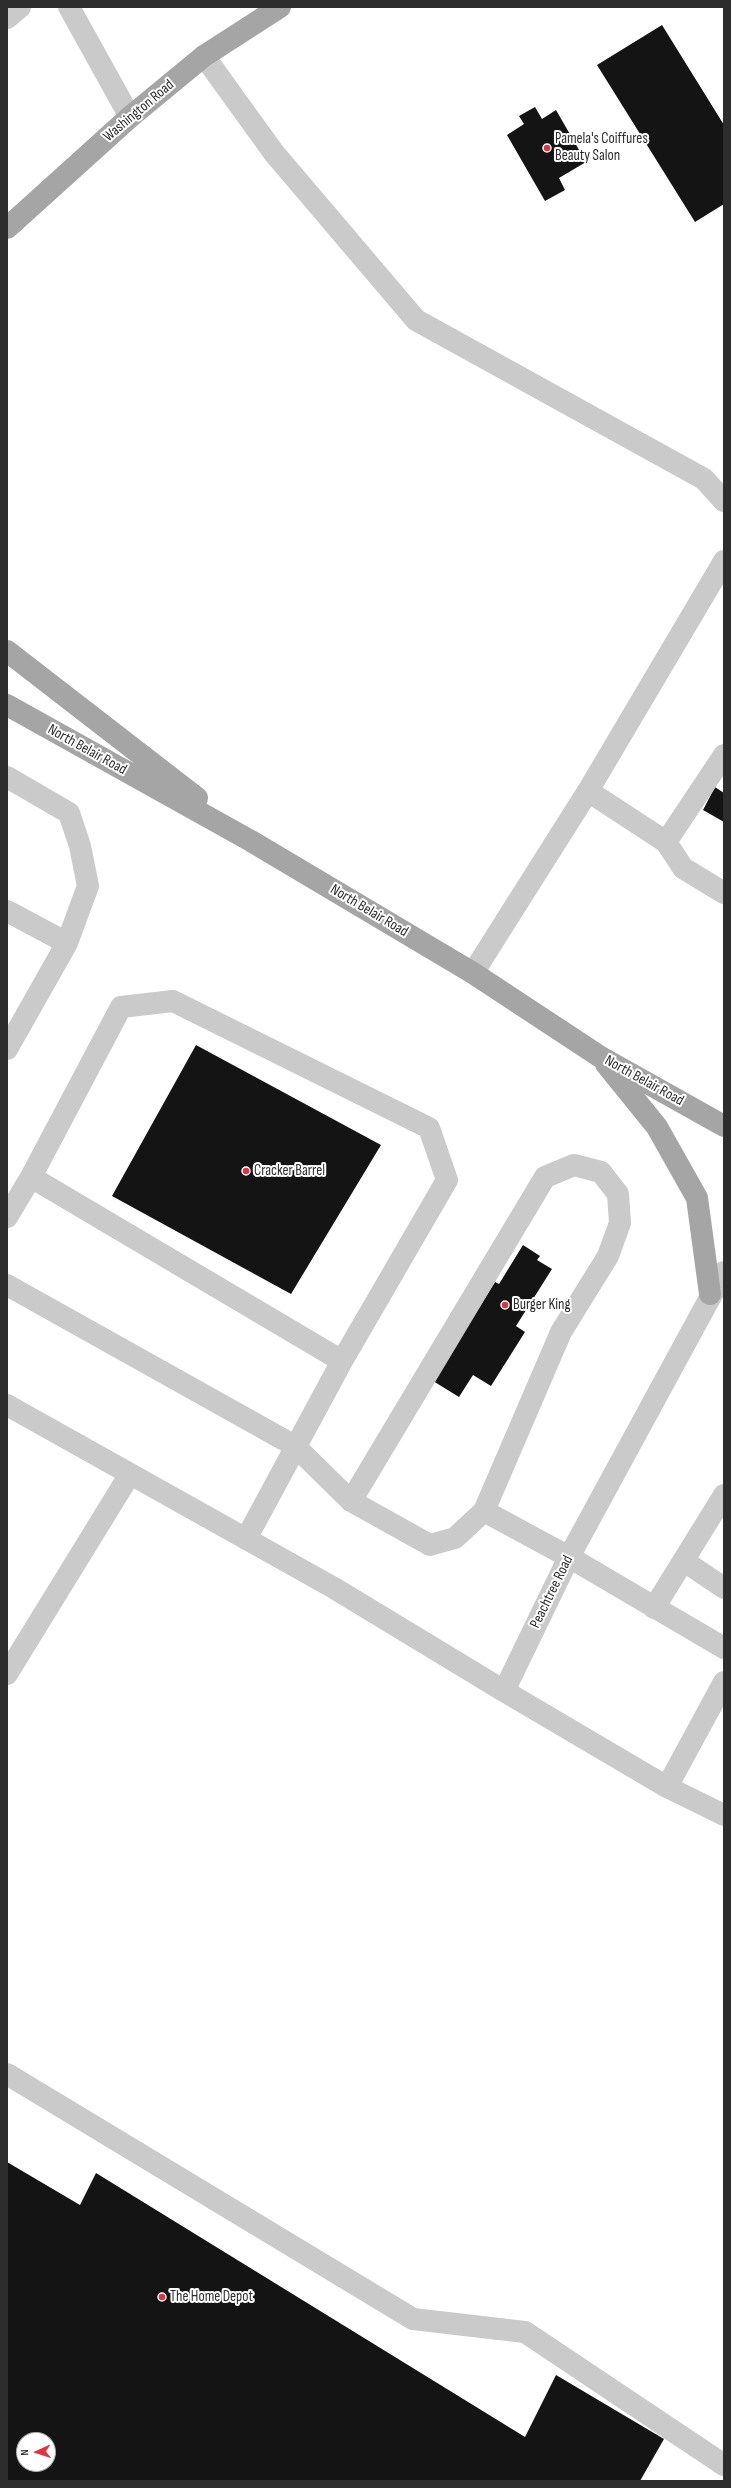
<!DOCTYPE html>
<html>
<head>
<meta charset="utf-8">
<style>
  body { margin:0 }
  #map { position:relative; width:731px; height:2488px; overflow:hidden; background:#fff; font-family:"Sofia Sans Condensed",sans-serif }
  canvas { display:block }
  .frame { position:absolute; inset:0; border:8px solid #2d2d2d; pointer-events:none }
  .north { position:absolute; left:16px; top:2432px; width:40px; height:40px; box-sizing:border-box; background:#fff; border:1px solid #ababab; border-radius:50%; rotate:267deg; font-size:11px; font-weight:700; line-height:16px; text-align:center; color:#2d2d2d }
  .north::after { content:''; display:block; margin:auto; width:14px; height:18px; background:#df343f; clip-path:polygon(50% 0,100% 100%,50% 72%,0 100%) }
</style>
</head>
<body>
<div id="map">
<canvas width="731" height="2488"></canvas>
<div class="frame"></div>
<div class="north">N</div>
</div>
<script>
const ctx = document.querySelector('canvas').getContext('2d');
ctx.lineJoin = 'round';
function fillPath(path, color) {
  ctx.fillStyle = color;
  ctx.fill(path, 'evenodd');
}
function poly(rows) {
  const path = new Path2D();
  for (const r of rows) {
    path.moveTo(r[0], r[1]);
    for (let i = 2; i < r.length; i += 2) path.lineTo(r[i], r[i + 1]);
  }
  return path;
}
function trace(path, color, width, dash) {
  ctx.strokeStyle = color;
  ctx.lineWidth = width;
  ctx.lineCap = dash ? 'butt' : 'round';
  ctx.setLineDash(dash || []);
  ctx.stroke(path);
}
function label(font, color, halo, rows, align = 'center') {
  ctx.font = font + ' "Sofia Sans Condensed",sans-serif';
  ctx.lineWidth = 4;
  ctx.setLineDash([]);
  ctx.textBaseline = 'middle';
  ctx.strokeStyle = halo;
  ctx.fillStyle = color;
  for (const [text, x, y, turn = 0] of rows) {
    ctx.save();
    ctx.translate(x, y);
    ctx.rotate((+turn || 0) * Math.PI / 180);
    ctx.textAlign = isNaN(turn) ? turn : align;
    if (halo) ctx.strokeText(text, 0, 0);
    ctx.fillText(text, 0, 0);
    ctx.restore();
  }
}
const building = poly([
  [662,25,724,125,724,204,695,222,597,65],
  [535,107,542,119,556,110,586,162,559,178,565,190,545,201,507,135,524,124,519,116],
  [715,787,724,793,724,822,703,810],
  [196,1045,381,1145,291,1294,112,1196],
  [523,1245,540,1256,537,1260,552,1269,516,1326,525,1332,491,1386,473,1375,459,1397,433,1381,495,1282,499,1284],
  [7,2162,80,2205,96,2173,525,2437,556,2375,664,2439,640,2481,7,2481],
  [24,2440,48,2440,48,2464,24,2464]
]);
const minor = poly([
  [69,7,130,117],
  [7,18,20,7],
  [204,56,274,153,416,320,704,479,724,501],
  [7,777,69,813,80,846,88,886,67,943,7,1049],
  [588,791,666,842,683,868,724,893],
  [666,842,724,755],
  [7,911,67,943],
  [473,973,588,791,724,561],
  [31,1177,342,1361],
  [7,1217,31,1177,121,1007,173,1001,429,1128,447,1180,342,1361,246,1539],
  [724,1272,569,1557,504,1691,667,1787,724,1815],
  [7,1285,295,1446,351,1501,430,1545,455,1538,484,1511,569,1557,724,1648],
  [7,1405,334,1588,504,1691],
  [351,1501,545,1177,574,1165,601,1172,618,1194,620,1223,608,1256,561,1332,484,1511],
  [684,1561,724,1588],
  [654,1608,724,1495],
  [7,1674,130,1474],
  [667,1787,724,1682],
  [7,2074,413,2319,525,2332,724,2465]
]);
const major = poly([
  [7,228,130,117,204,56,280,7],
  [7,651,197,798],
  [7,705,251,841,473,973,599,1056,724,1126],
  [606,1064,657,1127,697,1198,710,1294]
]);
const markers = [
  [547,148,4,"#df343f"],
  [246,1171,4,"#df343f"],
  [505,1305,4,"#df343f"],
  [162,2297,4,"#df343f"]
];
const streetNames = [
  ["Washington Road",139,111,-40],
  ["North Belair Road",87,750,29],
  ["North Belair Road",369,911,31],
  ["North Belair Road",644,1081,29],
  ["Peachtree Road",552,1592,-64]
];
const poiNames = [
  ["Pamela's Coiffures",555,139],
  ["Beauty Salon",555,156],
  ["Cracker Barrel",254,1171],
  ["Burger King",513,1305],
  ["The Home Depot",170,2297]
];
fillPath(building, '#141414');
trace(minor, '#cacaca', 22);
trace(major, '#a5a5a5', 22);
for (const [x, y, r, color] of markers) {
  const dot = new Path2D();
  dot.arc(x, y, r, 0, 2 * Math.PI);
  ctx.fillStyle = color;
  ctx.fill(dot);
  trace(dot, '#fff', 1.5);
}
label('15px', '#2d2d2d', '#fff', streetNames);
label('15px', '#2d2d2d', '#fff', poiNames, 'left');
</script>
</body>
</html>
